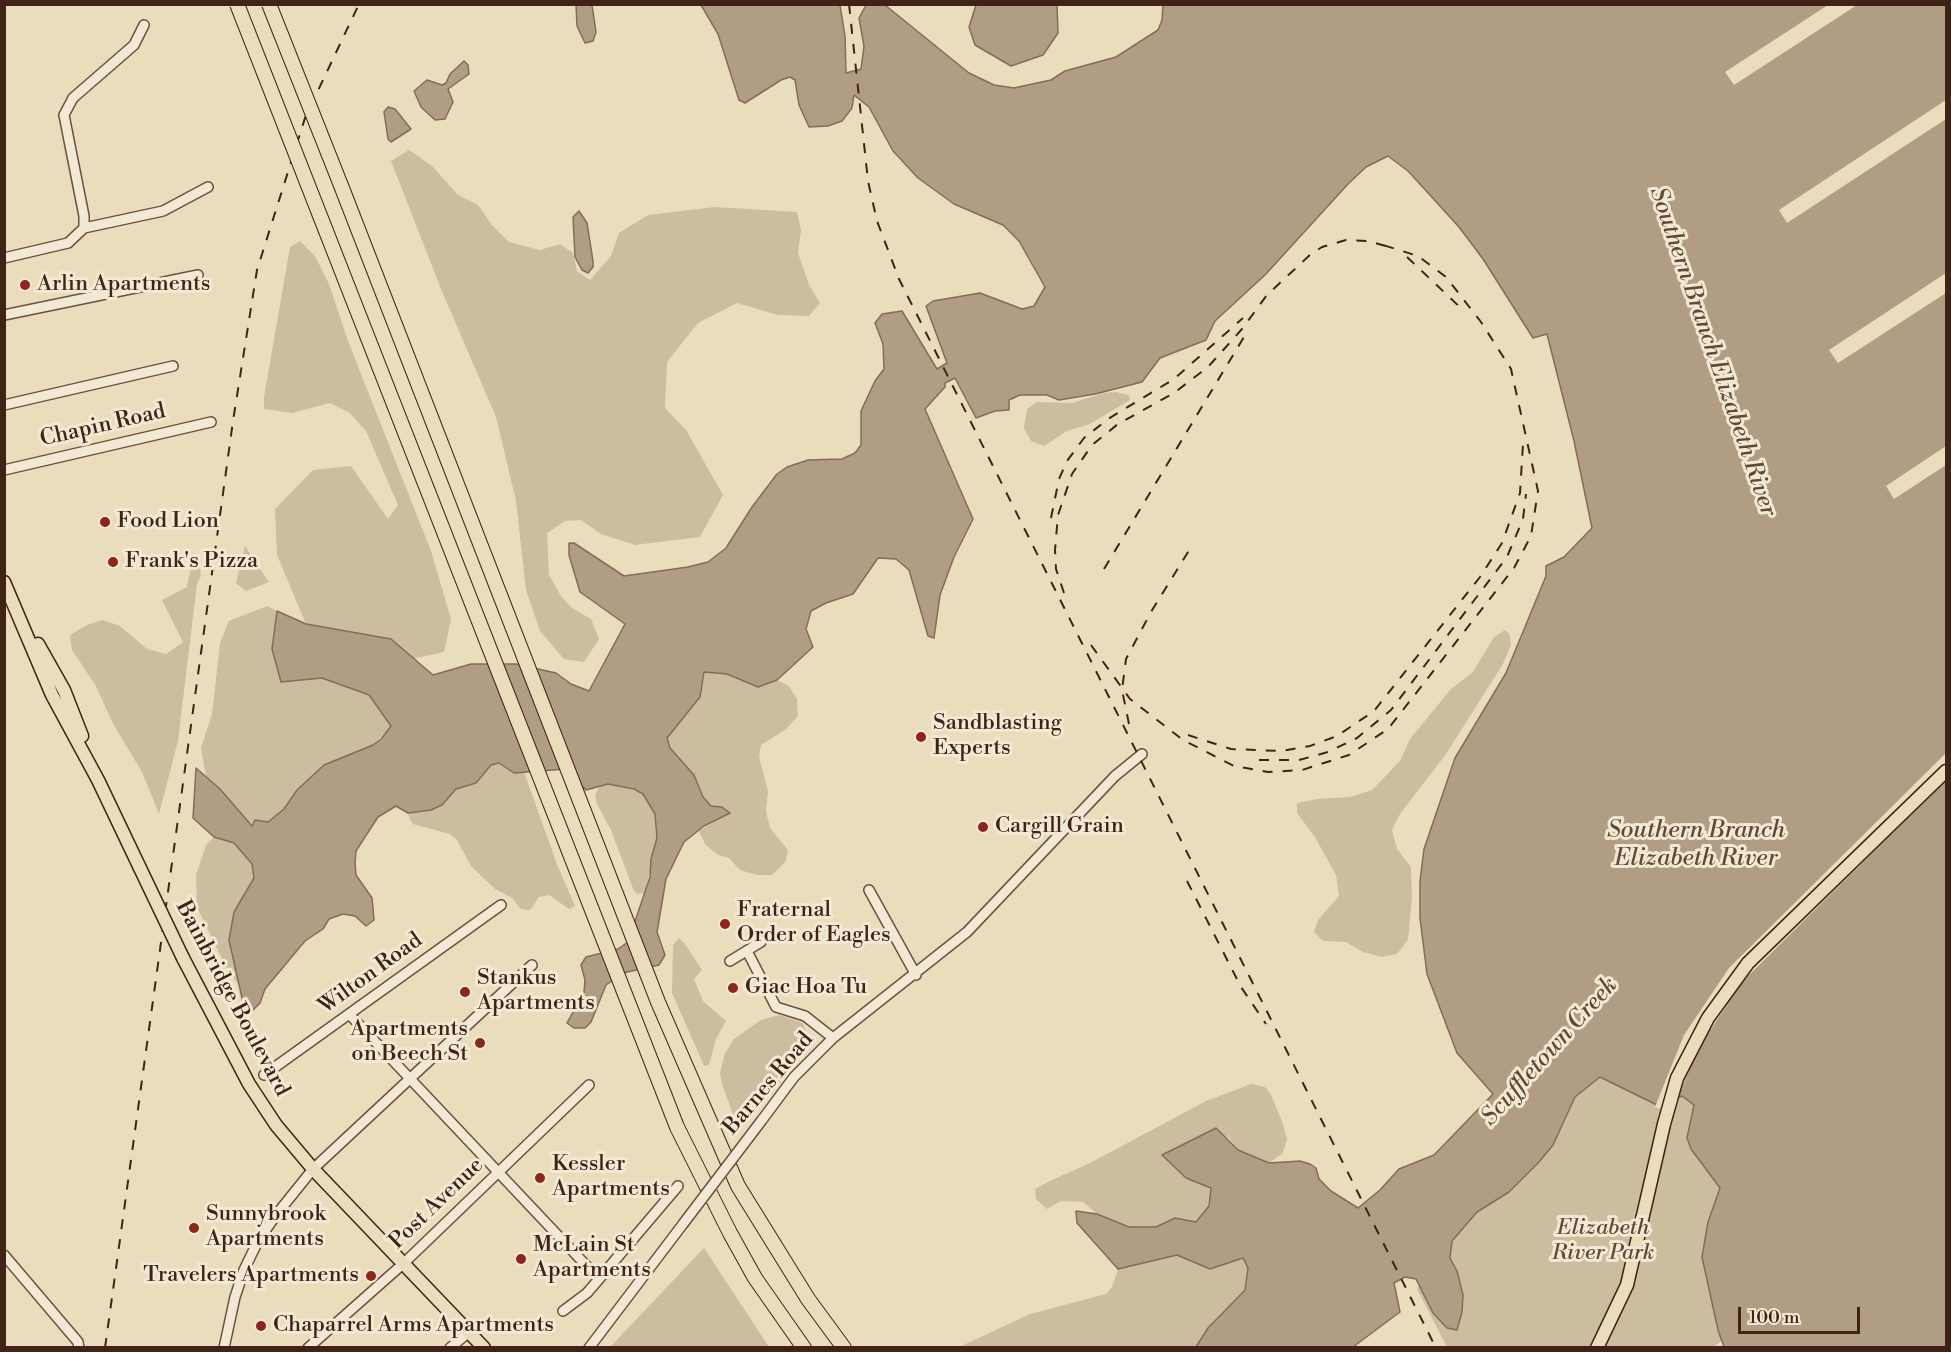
<!DOCTYPE html>
<html>
<head>
<meta charset="utf-8">
<style>
  body { margin:0 }
  #map { position:relative; width:1951px; height:1352px; overflow:hidden; background:#eaddbb; font-family:"Libre Bodoni",serif }
  canvas { display:block }
  .frame { position:absolute; inset:0; border:6px solid #412217; pointer-events:none }
  .scale { position:absolute; left:1738px; top:1307px; width:122px; height:27px; box-sizing:border-box; border:3px solid #412217; border-top:0; padding-left:8px; font-size:18px; line-height:21px; white-space:nowrap; color:#412217; -webkit-text-stroke:4px #f1e9d3; paint-order:stroke }
</style>
</head>
<body>
<div id="map">
<canvas width="1951" height="1352"></canvas>
<div class="frame"></div>
<div class="scale">100 m</div>
</div>
<script>
const ctx = document.querySelector('canvas').getContext('2d');
ctx.lineJoin = 'round';
function fillPath(path, color) {
  ctx.fillStyle = color;
  ctx.fill(path, 'evenodd');
}
function poly(rows) {
  const path = new Path2D();
  for (const r of rows) {
    path.moveTo(r[0], r[1]);
    for (let i = 2; i < r.length; i += 2) path.lineTo(r[i], r[i + 1]);
  }
  return path;
}
function trace(path, color, width, dash) {
  ctx.strokeStyle = color;
  ctx.lineWidth = width;
  ctx.lineCap = dash ? 'butt' : 'round';
  ctx.setLineDash(dash || []);
  ctx.stroke(path);
}
function label(font, color, halo, rows, align = 'center') {
  ctx.font = font + ' "Libre Bodoni",serif';
  ctx.lineWidth = 6;
  ctx.setLineDash([]);
  ctx.textBaseline = 'middle';
  ctx.strokeStyle = halo;
  ctx.fillStyle = color;
  for (const [text, x, y, turn = 0] of rows) {
    ctx.save();
    ctx.translate(x, y);
    ctx.rotate((+turn || 0) * Math.PI / 180);
    ctx.textAlign = isNaN(turn) ? turn : align;
    if (halo) ctx.strokeText(text, 0, 0);
    ctx.fillText(text, 0, 0);
    ctx.restore();
  }
}
const green = poly([
  [409,150,432,166,458,195,478,205,492,225,509,242,540,250,560,244,573,253,577,271,590,280,611,256,619,233,648,215,715,207,797,212,801,230,798,253,809,285,820,303,809,316,778,315,737,303,698,323,667,362,665,408,686,430,723,495,700,537,635,545,601,534,581,520,565,521,547,533,549,575,561,596,572,608,591,619,599,639,584,662,564,659,540,631,526,590,516,501,496,417,441,289,391,161],
  [300,241,315,256,329,284,348,341,431,551,451,619,444,652,411,659,391,639,306,624,277,555,275,509,313,470,351,466,388,519,398,505,366,431,350,413,330,403,292,413,264,409,264,397,290,247],
  [1116,392,1129,395,1130,400,1090,424,1067,431,1044,446,1031,441,1024,428,1027,409,1037,402,1072,403,1104,393],
  [245,546,269,582,246,591,236,583],
  [199,560,201,576,197,584,178,741,159,814,142,772,112,722,96,686,72,650,70,635,87,625,103,620,120,626,147,649,166,654,183,642,162,600,187,587,192,561],
  [267,606,277,611,272,649,281,682,322,678,369,695,391,726,373,745,324,765,297,790,284,809,268,822,252,829,206,777,201,748,212,714,220,643,229,621],
  [1505,630,1510,635,1511,645,1503,664,1446,754,1400,814,1392,830,1397,849,1411,867,1412,897,1408,940,1397,954,1382,957,1363,952,1346,942,1323,941,1314,932,1318,920,1339,896,1336,875,1315,837,1297,813,1297,803,1317,799,1350,797,1372,790,1400,761,1410,739,1451,689,1473,672,1494,637],
  [704,671,727,674,758,687,777,680,789,686,797,699,798,716,785,730,761,745,759,757,768,791,766,811,770,828,788,850,786,861,772,875,757,875,740,870,729,858,718,855,705,844,699,831,729,813,722,807,711,807,703,797,694,775,670,748,667,738,700,697],
  [499,763,514,773,524,772,558,867,575,906,569,909,549,895,539,897,530,910,521,909,512,898,495,889,471,866,457,840,450,834,413,824,410,820,408,813,428,810,442,805,456,789,476,783,491,764],
  [608,784,624,786,643,794,655,814,657,838,645,893,637,894,634,891,611,830,597,804,595,795,600,786],
  [214,837,234,843,252,864,254,878,234,912,241,989,225,965,197,907,196,875,206,845],
  [679,938,685,944,702,970,694,979,703,1001,726,1021,716,1039,709,1065,704,1066,672,993,673,945],
  [779,1015,803,1023,809,1041,807,1048,763,1104,747,1122,741,1125,735,1120,722,1084,720,1073,725,1053,734,1039,748,1029,761,1020],
  [1601,1073,1686,1094,1695,1103,1723,1187,1726,1337,1714,1347,1447,1347,1417,1289,1443,1242,1572,1096],
  [1251,1084,1265,1087,1270,1093,1282,1121,1287,1139,1283,1153,1269,1163,1238,1150,1228,1137,1187,1143,1162,1155,1186,1178,1211,1188,1209,1206,1196,1222,1175,1218,1156,1227,1129,1227,1097,1214,1083,1202,1061,1201,1047,1209,1036,1199,1035,1189,1048,1182,1092,1162,1206,1101],
  [704,1248,769,1347,610,1347],
  [1178,1255,1210,1269,1243,1257,1248,1268,1245,1290,1208,1328,1196,1347,957,1348,1030,1314,1106,1294,1112,1287,1118,1269]
]);
const water = poly([
  [576,5,592,5,596,32,593,41,585,43,577,26,576,5],
  [701,5,840,5,845,36,846,73,861,69,864,46,859,18,866,5,885,5,969,73,994,85,1014,88,1051,80,1065,71,1116,57,1158,30,1162,20,1163,5,1946,5,1946,1347,1724,1347,1718,1330,1702,1257,1708,1222,1720,1188,1691,1149,1687,1138,1694,1105,1682,1096,1659,1106,1600,1077,1575,1097,1553,1145,1539,1162,1509,1192,1477,1212,1452,1241,1450,1258,1457,1271,1463,1295,1462,1312,1457,1330,1447,1328,1433,1313,1416,1279,1405,1277,1394,1283,1400,1312,1353,1347,1196,1347,1208,1328,1245,1290,1248,1268,1243,1258,1210,1269,1177,1255,1118,1269,1077,1223,1076,1211,1097,1214,1129,1227,1156,1227,1175,1218,1196,1222,1209,1206,1211,1188,1186,1178,1162,1155,1216,1128,1238,1150,1269,1163,1300,1161,1310,1164,1316,1168,1319,1179,1331,1191,1358,1208,1380,1190,1399,1169,1434,1155,1493,1094,1457,1053,1427,974,1420,918,1420,881,1424,849,1455,758,1506,673,1546,576,1546,566,1564,557,1592,528,1574,441,1547,334,1533,338,1483,259,1459,227,1408,171,1388,156,1366,167,1348,184,1265,275,1215,321,1206,340,1160,358,1142,382,1095,394,1059,400,1047,395,1020,395,1009,400,1009,410,995,411,976,418,955,378,945,383,945,387,925,409,973,519,954,557,940,595,934,638,928,636,909,570,896,559,878,558,853,594,826,603,811,611,806,629,813,647,777,680,758,687,727,674,704,672,700,697,667,738,670,748,694,775,703,797,711,806,722,807,730,813,704,826,684,842,666,879,657,932,665,955,659,965,623,973,606,985,591,1022,585,1028,574,1028,567,1023,584,992,585,980,581,965,586,957,618,949,628,942,650,877,651,859,657,838,655,814,643,794,634,789,608,784,586,790,566,769,514,773,499,763,491,765,476,783,456,789,442,805,431,810,408,813,396,806,378,817,356,851,355,863,356,875,372,898,374,920,366,926,355,916,343,914,329,919,323,929,305,941,265,989,260,1003,253,1010,244,1007,229,940,234,912,254,878,252,864,234,843,214,837,193,818,196,768,220,789,252,826,255,820,268,822,284,809,297,790,324,765,373,745,381,739,391,726,369,695,322,678,281,682,272,649,277,611,306,624,391,639,433,675,471,664,516,664,556,673,571,684,589,691,625,624,580,592,569,555,569,543,574,543,624,576,688,567,708,562,726,548,752,507,777,474,787,467,808,460,842,459,855,453,861,445,861,411,875,381,884,369,883,344,875,323,882,314,902,311,937,369,947,363,926,306,933,301,980,293,1022,309,1034,306,1045,287,1019,241,1003,225,954,204,918,178,893,151,869,107,854,95,852,108,842,121,828,126,809,127,799,105,795,80,790,77,781,80,745,103,739,100,718,34,701,5],
  [976,5,1057,5,1058,33,1043,55,1011,66,975,45,969,27,976,5],
  [464,61,468,65,469,74,448,89,453,102,445,119,435,120,421,107,414,91,427,80,442,85,446,83,450,74,464,61],
  [388,107,395,109,411,129,391,142,388,139,384,112,388,107],
  [579,211,587,223,593,261,593,267,588,273,582,270,575,257,573,217,579,211]
]);
const pier = poly([
  [1828,5,1857,5,1734,85,1725,72],
  [1946,100,1946,119,1787,223,1779,210],
  [1946,273,1946,293,1838,363,1829,350],
  [1946,446,1946,465,1894,499,1886,486],
  [1946,753,1946,780,1743,981,1701,1044,1675,1102,1660,1109,1655,1107,1684,1035,1729,968]
]);
const minor = poly([
  [84,228,84,216,64,115,73,98,134,45,144,25],
  [4,258,68,243,84,228,163,211,208,187],
  [4,315,198,275],
  [4,405,173,366],
  [4,470,211,422],
  [869,890,916,975],
  [747,951,776,1007,805,1016,833,1038],
  [730,961,761,942],
  [349,1014,599,1279],
  [264,1075,501,905],
  [762,1120,794,1077,833,1038,967,932,1115,776,1142,754],
  [4,1255,78,1342,79,1348],
  [563,1311,587,1293,599,1279,678,1186],
  [224,1348,235,1297,244,1270,258,1241,276,1215,313,1169,532,965],
  [308,1348,404,1263,589,1085],
  [450,1348,469,1332],
  [589,1348,683,1224]
]);
const major = poly([
  [4,582,52,695,98,780,139,866],
  [38,644,64,690,82,736],
  [183,958,249,1084,276,1125,313,1169,484,1348],
  [1597,1348,1627,1285,1664,1124,1677,1078,1708,1018,1748,963,1946,771]
]);
const highway = poly([
  [342,188,658,1002,738,1186,808,1299,844,1348],
  [326,231,677,1127,730,1233,755,1278,804,1348]
]);
const rail = poly([
  [849,4,868,181,877,221,899,279,1436,1348],
  [1407,257,1464,311],
  [1051,518,1059,479,1067,461,1084,438,1108,419,1174,379,1243,318],
  [1104,569,1247,332],
  [1064,593,1056,569,1055,550,1058,515,1072,474,1092,445,1118,424,1174,393,1208,367,1242,329,1267,295,1311,254,1322,247,1346,240,1368,241,1386,246],
  [1091,645,1130,699,1183,740,1234,766,1268,772,1302,770,1349,755,1388,729,1514,568,1531,536,1538,491,1511,369,1481,322,1446,277,1418,256,1380,244],
  [1129,724,1122,690,1126,659,1151,612,1193,544],
  [1188,735,1231,749,1281,751,1310,746,1337,736,1374,711,1480,577,1502,543,1520,493,1523,444],
  [1259,760,1299,760,1328,752,1357,738,1391,710,1507,557,1523,519,1526,494],
  [1187,881,1241,987,1266,1024],
  [105,1348,233,421,257,270,305,118,359,4]
]);
const minorBridge = poly([
  [683,1224,762,1120]
]);
const majorBridge = poly([
  [139,866,183,958]
]);
const highwayBridge = poly([
  [237,4,326,231],
  [269,4,342,188]
]);
const markers = [
  [25,285,6,"#8f2418"],
  [105,522,6,"#8f2418"],
  [113,562,6,"#8f2418"],
  [921,737,6,"#8f2418"],
  [983,827,6,"#8f2418"],
  [725,924,6,"#8f2418"],
  [733,988,6,"#8f2418"],
  [465,992,6,"#8f2418"],
  [480,1043,6,"#8f2418"],
  [540,1178,6,"#8f2418"],
  [194,1228,6,"#8f2418"],
  [521,1259,6,"#8f2418"],
  [371,1276,6,"#8f2418"],
  [261,1326,6,"#8f2418"]
];
const poiNames = [
  ["Arlin Apartments",37,285],
  ["Food Lion",117,522],
  ["Frank's Pizza",125,562],
  ["Sandblasting",933,724],
  ["Experts",933,749],
  ["Cargill Grain",995,827],
  ["Fraternal",737,911],
  ["Order of Eagles",737,936],
  ["Stankus",477,979],
  ["Apartments",477,1004],
  ["Giac Hoa Tu",745,988],
  ["Apartments",468,1030,"right"],
  ["on Beech St",468,1055,"right"],
  ["Kessler",552,1165],
  ["Apartments",552,1190],
  ["Sunnybrook",206,1215],
  ["Apartments",206,1240],
  ["McLain St",533,1246],
  ["Apartments",533,1271],
  ["Travelers Apartments",359,1276,"right"],
  ["Chaparrel Arms Apartments",273,1326]
];
const streetNames = [
  ["Chapin Road",103,426,-13],
  ["Wilton Road",371,974,-36],
  ["Bainbridge Boulevard",232,999,62],
  ["Barnes Road",769,1084,-50],
  ["Post Avenue",437,1204,-44]
];
const parkNames = [
  ["Elizabeth",1603,1229],
  ["River Park",1603,1254]
];
const waterNames = [
  ["Southern Branch Elizabeth River",1712,352,71],
  ["Southern Branch",1696,831],
  ["Elizabeth River",1696,859],
  ["Scuffletown Creek",1550,1052,-48]
];
fillPath(green, '#cdbd9f');
fillPath(water, '#b19d83');
trace(water, '#846c58', 1.5);
fillPath(pier, '#eaddbb');
trace(minor, '#6b5140', 12);
trace(major, '#412217', 15);
trace(highway, '#412217', 16);
trace(minor, '#f1e9d3', 9);
trace(major, '#eaddbb', 12);
trace(highway, '#eaddbb', 14);
trace(rail, '#412217', 2, [10, 10]);
trace(minorBridge, '#6b5140', 12, []);
trace(majorBridge, '#412217', 15, []);
trace(highwayBridge, '#412217', 16, []);
trace(minorBridge, '#f1e9d3', 9);
trace(majorBridge, '#eaddbb', 12);
trace(highwayBridge, '#eaddbb', 14);
for (const [x, y, r, color] of markers) {
  const dot = new Path2D();
  dot.arc(x, y, r, 0, 2 * Math.PI);
  ctx.fillStyle = color;
  ctx.fill(dot);
  trace(dot, '#f1e9d3', 2);
}
label('22px', '#412217', '#f1e9d3', poiNames, 'left');
label('22px', '#412217', '#f1e9d3', streetNames);
label('italic 22px', '#644939', '#f1e9d3', parkNames);
label('italic 24px', '#634737', '#f1e9d3', waterNames);
</script>
</body>
</html>
